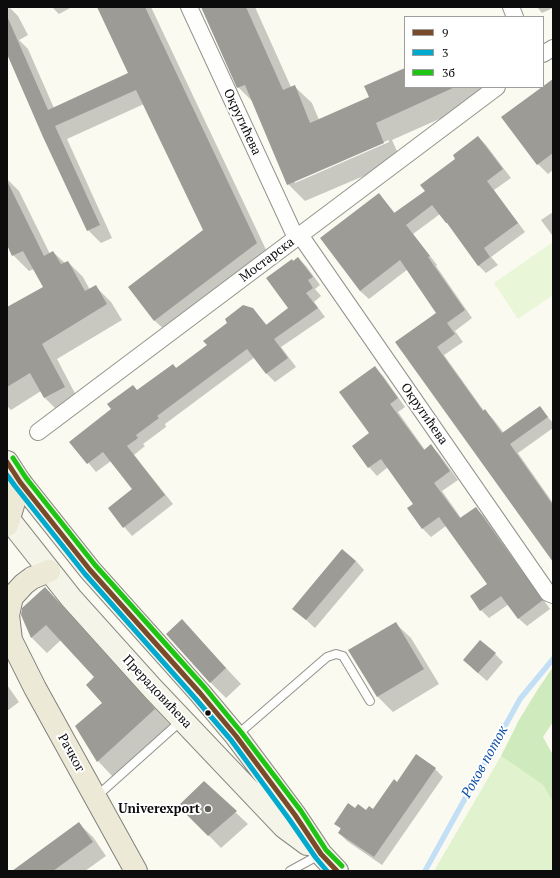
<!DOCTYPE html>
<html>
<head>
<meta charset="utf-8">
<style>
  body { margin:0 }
  #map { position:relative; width:560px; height:878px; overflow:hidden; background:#fafaf0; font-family:"PT Serif",serif }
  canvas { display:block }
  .frame { position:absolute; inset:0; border:8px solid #0c0c0c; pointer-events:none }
  .legend { position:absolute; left:404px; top:16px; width:140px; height:72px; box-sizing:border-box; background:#fff; border:1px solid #9e9e9e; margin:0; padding:5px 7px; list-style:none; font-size:12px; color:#0c0c0c }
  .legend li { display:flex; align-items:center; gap:8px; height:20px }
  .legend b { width:20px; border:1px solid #9e9e9e }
</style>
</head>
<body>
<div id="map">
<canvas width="560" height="878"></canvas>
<div class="frame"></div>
<ul class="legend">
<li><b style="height:5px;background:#7a4b2a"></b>9</li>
<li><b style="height:5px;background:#00a9ce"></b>3</li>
<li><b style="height:5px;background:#1ec515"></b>3б</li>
</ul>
</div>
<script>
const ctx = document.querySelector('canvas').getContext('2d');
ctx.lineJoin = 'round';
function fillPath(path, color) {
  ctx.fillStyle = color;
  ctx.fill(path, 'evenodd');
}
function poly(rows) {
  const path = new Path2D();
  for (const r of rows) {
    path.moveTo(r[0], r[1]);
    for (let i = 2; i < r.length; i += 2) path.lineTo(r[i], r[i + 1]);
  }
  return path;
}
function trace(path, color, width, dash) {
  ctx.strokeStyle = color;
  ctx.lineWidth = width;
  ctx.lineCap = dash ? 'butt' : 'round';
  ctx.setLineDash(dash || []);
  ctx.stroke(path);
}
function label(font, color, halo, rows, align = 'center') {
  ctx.font = font + ' "PT Serif",serif';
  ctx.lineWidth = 4;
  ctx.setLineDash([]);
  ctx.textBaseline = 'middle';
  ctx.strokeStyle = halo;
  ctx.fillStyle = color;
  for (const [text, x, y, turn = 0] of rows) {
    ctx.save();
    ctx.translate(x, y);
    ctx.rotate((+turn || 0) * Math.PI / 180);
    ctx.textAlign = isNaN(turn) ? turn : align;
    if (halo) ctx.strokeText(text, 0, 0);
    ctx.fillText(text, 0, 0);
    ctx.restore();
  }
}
const green = poly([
  [501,756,543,785,553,802,553,871,434,871]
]);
const forest = poly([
  [553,667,553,722,543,737,553,755,553,802,543,785,501,756,519,720,538,689]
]);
const pitch = poly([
  [553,242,553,295,518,319,494,283]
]);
const shadow = poly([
  [52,7,72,7,59,14],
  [98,7,151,7,269,256,168,333,155,321,129,287,205,230,144,104,67,139,112,238,101,243,88,230,7,51,7,9,10,8,18,16,28,35,19,40,28,49,54,108,130,74],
  [202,7,255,7,291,87,294,86,312,103,319,120,370,98,405,69,405,87,499,87,464,108,392,140,401,160,305,201,288,184,254,103,238,87],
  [389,140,389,142,295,183,295,180],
  [537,7,553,7,553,8,542,13],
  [553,79,553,170,548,174,538,164,503,117],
  [478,137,486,145,511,178,494,190,525,232,491,257,498,265,486,273,478,265,452,228,440,214,413,234,437,265,436,266,472,318,455,331,463,342,444,355,484,411,485,411,493,419,504,433,540,408,553,423,553,428,518,453,553,503,553,559,397,342,437,313,408,269,369,299,360,291,379,194,395,213,426,191],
  [7,179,19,191,50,254,53,252,65,263,68,262,83,277,90,290,95,286,111,302,122,320,57,359,80,403,60,413,45,398,41,391,11,410,7,406,7,309,44,287,34,269,29,271,13,255,7,244],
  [553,212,553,234,552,235,541,220],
  [298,258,306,266,320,285,315,289,321,296,314,302,325,317,281,347,296,367,275,382,267,374,255,357,165,424,166,427,143,444,145,446,134,455,173,504,132,536,109,509,133,490,111,461,96,472,71,442,173,365,177,369,208,345,253,309,267,325,290,308,293,262],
  [375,368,383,376,405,407,398,412,425,450,431,446,439,454,458,480,442,491,461,518,475,508,484,516,550,609,527,626,518,618,509,604,489,618,481,610,488,584,446,526,431,537,423,529,408,509,414,504,388,467,377,476,369,467],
  [356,561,364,570,315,628,294,609],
  [45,588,61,604,170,725,113,777,98,761,104,703,95,677,61,640,47,653,32,638,22,615],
  [182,621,241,684,226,698,210,682],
  [395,623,411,638,439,684,393,712,377,696],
  [495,654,503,662,487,681,472,668],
  [7,685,19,702,7,711],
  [435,769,443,777,382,865,347,841,339,833,342,830,335,824,355,810,367,811,373,810,397,783],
  [204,783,248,824,221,848,180,806],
  [79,824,93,837,106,856,85,871,14,871]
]);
const stream = poly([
  [425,871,520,699,553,659]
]);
const building = poly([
  [97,7,145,7,257,243,154,321,128,287,203,230,136,90,55,126,100,225,87,231,43,137,7,54,7,16,48,110,128,73],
  [201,7,246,7,283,90,295,85,310,123,369,97,364,86,405,68,405,87,455,87,376,123,384,143,287,185,245,85,237,88],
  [553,79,553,153,537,165,501,117],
  [478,136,503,169,487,181,518,223,484,248,490,257,478,266,447,223,446,223,432,205,406,225,430,256,428,257,465,310,447,323,455,334,437,347,483,411,485,409,502,433,540,406,548,417,510,444,553,505,553,562,395,342,436,313,400,260,360,291,320,238,379,193,394,213,425,191,420,185,455,159,453,155],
  [7,181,44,256,53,251,61,264,68,261,85,291,96,285,107,304,42,344,65,387,44,398,30,373,7,387,7,307,43,287,23,251,12,256,7,245],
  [298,257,313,277,308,280,313,288,306,293,318,308,274,339,288,358,266,374,247,349,157,416,159,418,136,435,138,438,127,446,165,495,123,528,108,508,132,489,103,452,87,464,69,442,111,409,107,404,133,385,137,390,173,364,176,368,207,345,203,341,227,323,225,319,243,305,253,308,266,325,288,308,266,278,292,259,293,261],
  [375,366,398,398,390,404,424,450,431,444,450,471,434,483,460,518,476,507,543,600,518,619,501,596,480,611,470,596,487,584,439,517,422,529,407,508,413,504,381,459,368,468,352,446,369,433,339,392],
  [342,549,356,561,306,620,292,609],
  [45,587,155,709,97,762,75,726,102,703,86,685,94,677,46,625,31,638,21,615,22,608],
  [182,619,226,668,210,683,166,634],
  [396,622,424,669,377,697,348,650],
  [480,640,496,653,478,673,463,660],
  [416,754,436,768,374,857,338,833,341,828,334,824,348,803,355,808,358,804,366,810,369,806,373,809,394,779,397,782],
  [204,781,237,811,208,836,178,806],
  [79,822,93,842,53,871,12,871]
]);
const lane = poly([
  [237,735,327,657,336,654,343,656,370,701],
  [97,796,182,720],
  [290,871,321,854]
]);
const street = poly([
  [189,7,296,238],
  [511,7,515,17],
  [543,54,553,48],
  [300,235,548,593,553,595],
  [38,432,497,87]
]);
const secondary = poly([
  [7,462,20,482,90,570,200,693,236,736,295,815,321,854,337,871],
  [7,517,71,598,152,688,284,827,307,844]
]);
const primary = poly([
  [7,525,20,482],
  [7,636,11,640,35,688,136,871],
  [11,640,8,615,12,597,24,584,32,578,49,571]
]);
const bus1 = poly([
  [7,462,20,482,90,570,200,693,236,736,295,815,321,854,337,871]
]);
const bus2 = poly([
  [7,475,15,486,85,574,195,698,231,740,289,819,316,858,327,871]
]);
const bus3 = poly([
  [13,458,26,478,95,565,205,688,241,732,301,811,326,850,342,866]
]);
const markers = [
  [208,713,3.5,"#0c0c0c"],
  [208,809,4,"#5f5f5c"]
];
const streetNames = [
  ["Округићева",242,122,65],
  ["Мостарска",267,260,-37],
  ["Округићева",424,414,55],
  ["Прерадовићева",157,692,47],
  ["Рачког",71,753,61]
];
const poiNames = [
  ["Univerexport",200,809]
];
const waterNames = [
  ["Роков поток",485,762,-61]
];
fillPath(green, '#e0f2ce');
fillPath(forest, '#cfeabc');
fillPath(pitch, '#eaf6d8');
fillPath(shadow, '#0003');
trace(stream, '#c3dff6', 5.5);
fillPath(building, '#9d9b96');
trace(lane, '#93938f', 10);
trace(street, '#93938f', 18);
trace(secondary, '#8a8a85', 24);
trace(primary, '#80807c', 24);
trace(lane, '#fefefd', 8);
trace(street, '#fefefd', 16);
trace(secondary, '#f4f4e8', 22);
trace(primary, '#ece9d6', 22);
trace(bus1, '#7a4b2a', 5);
trace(bus2, '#00a9ce', 5);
trace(bus3, '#1ec515', 5);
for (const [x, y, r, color] of markers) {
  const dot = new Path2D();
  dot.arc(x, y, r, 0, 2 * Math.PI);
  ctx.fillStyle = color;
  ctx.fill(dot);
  trace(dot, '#fff', 1.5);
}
label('13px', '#0c0c0c', '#fff', streetNames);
label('bold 13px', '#0c0c0c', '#fff', poiNames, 'right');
label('italic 14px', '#0f52a3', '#fff', waterNames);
</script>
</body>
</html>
